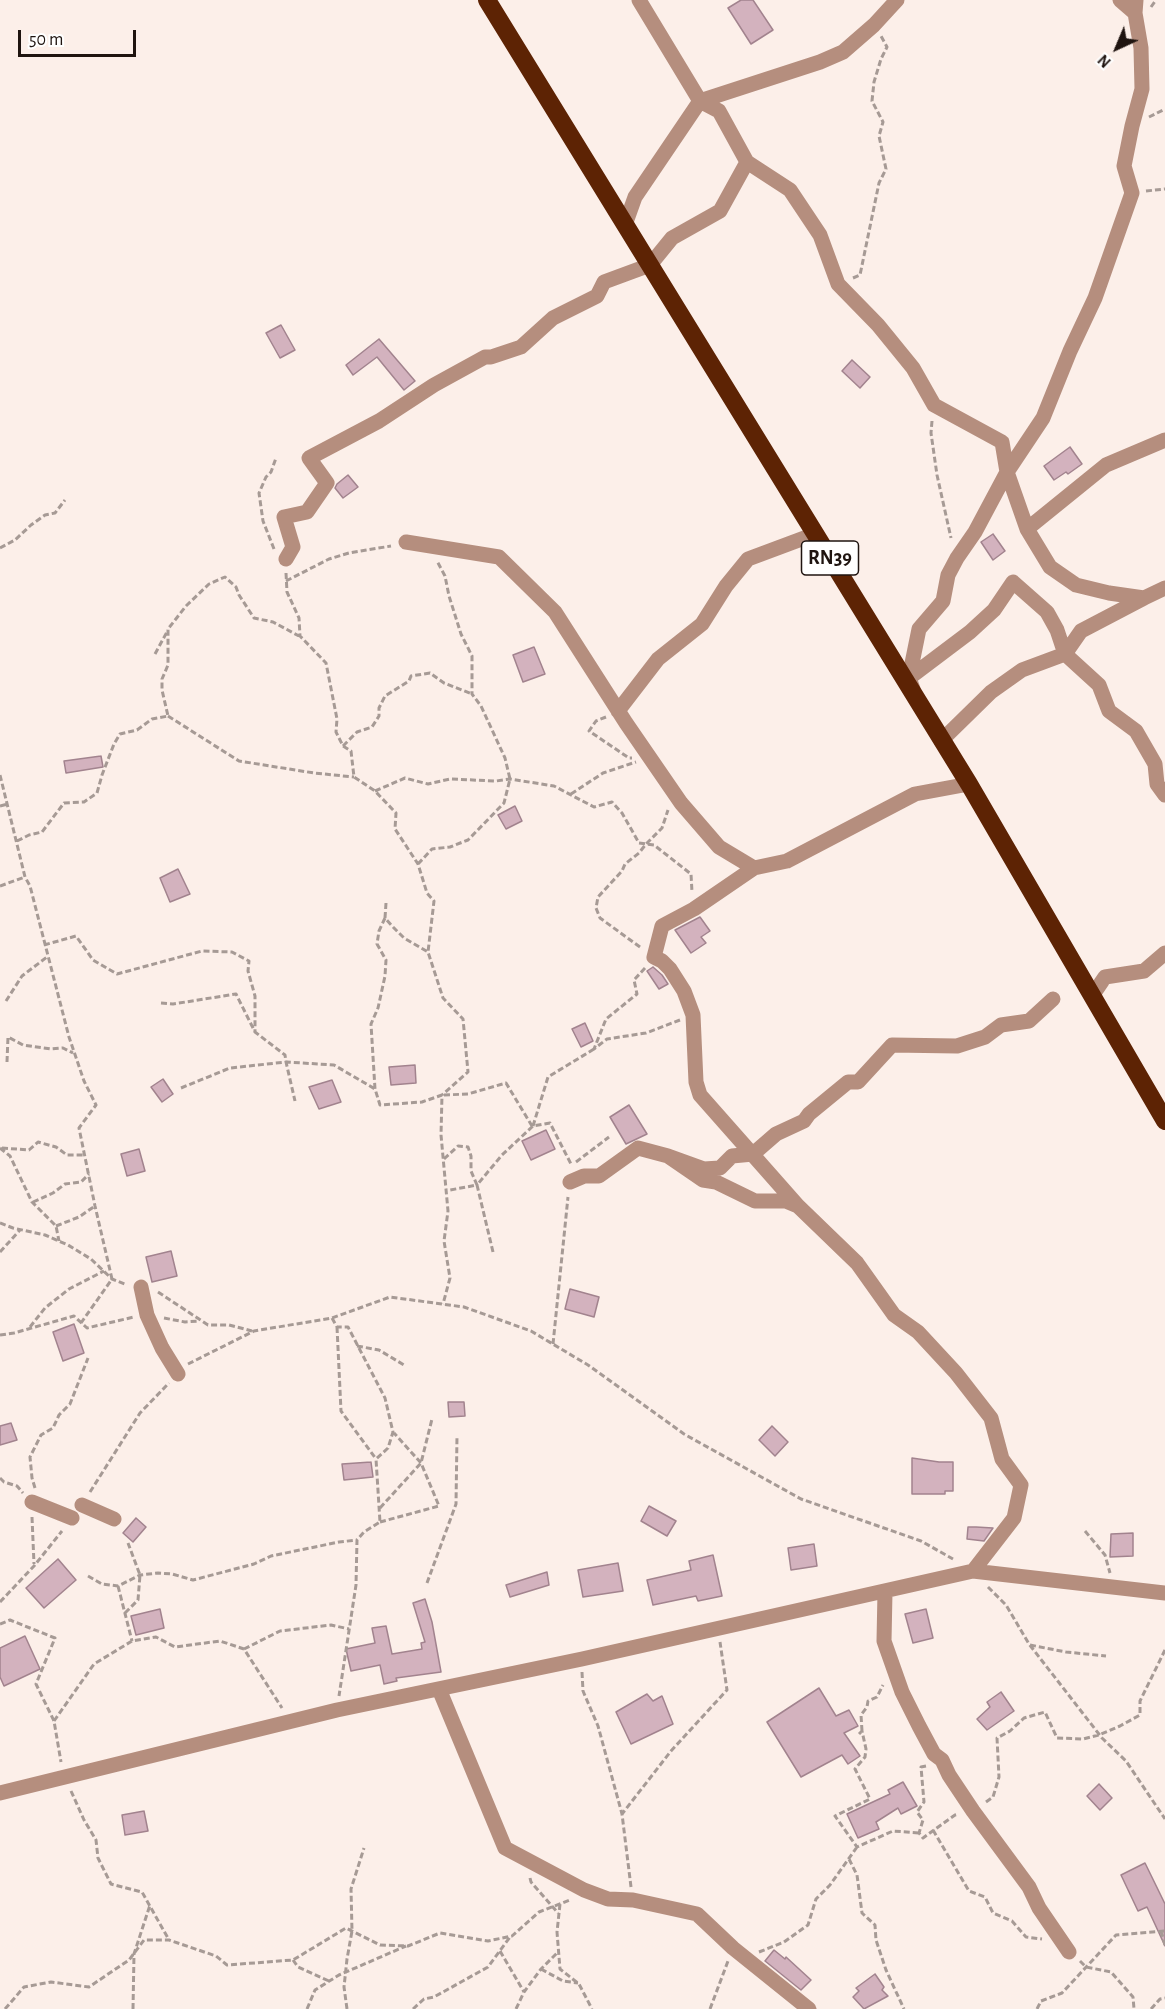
<!DOCTYPE html>
<html>
<head>
<meta charset="utf-8">
<style>
  body { margin:0 }
  #map { position:relative; width:1165px; height:2009px; overflow:hidden; background:#fcefe9; font-family:"Alegreya Sans",sans-serif }
  canvas { display:block }
  .north { position:absolute; left:1087px; top:18px; width:60px; height:60px; -webkit-text-stroke:4px #fff; paint-order:stroke; rotate:224deg; font-size:16px; font-weight:700; line-height:24px; text-align:center; color:#1f1410 }
  .north::after { content:''; display:block; margin:auto; width:21px; height:27px; background:#1f1410; clip-path:polygon(50% 0,100% 100%,50% 72%,0 100%) }
  .scale { position:absolute; left:18px; top:30px; width:118px; height:27px; box-sizing:border-box; border:3px solid #1f1410; border-top:0; padding-left:8px; font-size:18px; line-height:21px; white-space:nowrap; color:#1f1410; -webkit-text-stroke:4px #fff; paint-order:stroke }
</style>
</head>
<body>
<div id="map">
<canvas width="1165" height="2009"></canvas>
<div class="north">N</div>
<div class="scale">50 m</div>
</div>
<script>
const ctx = document.querySelector('canvas').getContext('2d');
ctx.lineJoin = 'round';
function fillPath(path, color) {
  ctx.fillStyle = color;
  ctx.fill(path, 'evenodd');
}
function poly(rows) {
  const path = new Path2D();
  for (const r of rows) {
    path.moveTo(r[0], r[1]);
    for (let i = 2; i < r.length; i += 2) path.lineTo(r[i], r[i + 1]);
  }
  return path;
}
function trace(path, color, width, dash) {
  ctx.strokeStyle = color;
  ctx.lineWidth = width;
  ctx.lineCap = dash ? 'butt' : 'round';
  ctx.setLineDash(dash || []);
  ctx.stroke(path);
}
function label(font, color, halo, rows, align = 'center') {
  ctx.font = font + ' "Alegreya Sans",sans-serif';
  ctx.lineWidth = 5;
  ctx.setLineDash([]);
  ctx.textBaseline = 'middle';
  ctx.strokeStyle = halo;
  ctx.fillStyle = color;
  for (const [text, x, y, turn = 0] of rows) {
    ctx.save();
    ctx.translate(x, y);
    ctx.rotate((+turn || 0) * Math.PI / 180);
    ctx.textAlign = isNaN(turn) ? turn : align;
    if (halo) ctx.strokeText(text, 0, 0);
    ctx.fillText(text, 0, 0);
    ctx.restore();
  }
}
const building = poly([
  [741,0,753,0,773,30,751,44,728,8,741,0],
  [281,325,295,350,280,358,266,333,281,325],
  [379,339,415,381,404,390,377,357,353,375,346,365,379,339],
  [852,360,870,377,860,388,842,371,852,360],
  [1070,447,1082,464,1068,474,1066,472,1054,480,1044,466,1070,447],
  [348,475,358,487,343,498,335,488,337,484,348,475],
  [993,534,1005,551,993,560,981,542,993,534],
  [534,647,545,674,523,682,513,655,534,647],
  [101,756,103,767,66,773,64,761,101,756],
  [515,806,522,821,506,829,498,815,515,806],
  [178,869,190,894,170,902,160,878,178,869],
  [700,917,710,931,701,937,706,943,691,953,675,930,700,917],
  [653,967,662,975,668,984,659,989,647,971,653,967],
  [585,1023,593,1041,581,1047,572,1029,585,1023],
  [415,1065,416,1083,391,1085,389,1067,415,1065],
  [163,1079,173,1094,162,1102,151,1087,163,1079],
  [332,1080,341,1102,319,1109,309,1087,332,1080],
  [629,1105,647,1134,626,1144,610,1117,629,1105],
  [546,1130,555,1149,531,1160,522,1141,546,1130],
  [139,1149,145,1171,127,1176,121,1154,139,1149],
  [171,1251,177,1276,152,1282,146,1257,171,1251],
  [570,1289,599,1297,594,1317,565,1309,570,1289],
  [74,1324,84,1353,63,1361,53,1332,74,1324],
  [448,1402,464,1402,465,1416,449,1417,448,1402],
  [11,1423,17,1440,0,1445,0,1426,11,1423],
  [772,1426,788,1442,775,1456,759,1440,772,1426],
  [912,1458,939,1462,953,1462,953,1491,945,1491,945,1494,912,1494,912,1458],
  [371,1462,373,1477,344,1480,342,1464,371,1462],
  [649,1506,676,1521,667,1536,641,1521,649,1506],
  [136,1518,146,1527,133,1542,123,1533,136,1518],
  [968,1527,976,1527,993,1528,984,1541,967,1539,968,1527],
  [1133,1533,1133,1556,1110,1557,1111,1534,1133,1533],
  [814,1544,817,1566,791,1570,788,1548,814,1544],
  [713,1555,722,1596,698,1601,696,1596,653,1605,647,1580,691,1570,689,1561,713,1555],
  [58,1559,76,1580,44,1608,26,1588,58,1559],
  [618,1563,623,1591,583,1597,578,1570,618,1563],
  [547,1572,549,1585,510,1597,506,1585,547,1572],
  [425,1599,432,1622,441,1672,396,1678,397,1681,384,1684,380,1665,351,1671,346,1649,375,1643,372,1628,386,1626,392,1654,422,1649,421,1643,425,1642,413,1603,425,1599],
  [160,1609,164,1628,136,1635,131,1616,160,1609],
  [926,1609,933,1638,913,1643,905,1614,926,1609],
  [25,1636,40,1669,4,1686,0,1677,0,1648,25,1636],
  [819,1688,836,1716,849,1710,858,1726,844,1733,860,1756,848,1764,842,1755,801,1777,767,1722,819,1688],
  [1001,1692,1014,1711,987,1730,977,1719,990,1707,987,1702,1001,1692],
  [647,1694,653,1701,662,1696,673,1724,631,1744,616,1712,647,1694],
  [903,1782,917,1806,901,1814,898,1808,876,1822,879,1829,858,1838,847,1814,890,1794,888,1790,903,1782],
  [1099,1784,1112,1798,1100,1810,1087,1796,1099,1784],
  [144,1811,148,1831,125,1835,122,1815,144,1811],
  [1145,1863,1165,1904,1165,1946,1147,1907,1138,1911,1121,1875,1145,1863],
  [774,1950,785,1959,786,1957,811,1980,801,1990,765,1961,774,1950],
  [875,1974,884,1987,882,1990,888,1996,864,2009,853,1997,859,1991,856,1988,875,1974]
]);
const path = poly([
  [1151,7,1156,0],
  [1149,117,1165,109],
  [1146,191,1165,189],
  [853,278,860,275,879,183,886,169,879,136,883,122,872,101,874,82,881,59,887,47,881,36],
  [932,421,931,433,937,475,951,538],
  [0,548,15,540,31,525,45,515,55,513,65,500],
  [274,549,263,521,259,493,266,477,271,472,276,458],
  [286,573,287,592,299,618,300,636,326,663,337,719,336,732,343,746,351,751,354,777,375,791,396,813,395,829,418,864,427,893,434,901,428,952,443,998,463,1019,468,1072,442,1095],
  [286,581,329,559,349,553,391,546],
  [155,654,168,630],
  [168,716,239,761,314,773,354,777],
  [606,717,596,721,589,731,629,758,632,758],
  [343,746,357,732,372,727,379,716,379,708,385,696,409,681,411,676,430,673,444,683,472,694],
  [0,775,25,877,30,886,69,1037,84,1081,96,1105,79,1128,95,1206,112,1279,81,1323],
  [375,791,405,778,428,784,450,779,496,781,510,779,554,786,594,807,612,802,622,813,639,843,654,845,691,874,692,892],
  [571,794,603,773,636,762],
  [0,806,8,804],
  [17,841,29,835,42,832,64,803,84,802,97,793,102,775,114,744,120,734,137,730,152,719,168,716,162,690,162,679,168,665,168,629,186,606,209,584,225,577,236,587,239,595,254,618,273,622,299,636],
  [418,864,432,849,450,847,468,840,504,803,510,779,505,758,481,706,472,694,472,656,461,634,449,596,445,576,437,561],
  [0,886,25,877],
  [386,903,385,918,393,927,404,938,428,952],
  [385,918,379,931,377,944,386,960,385,976,378,1008,371,1024,375,1089,380,1105,422,1102,442,1095,441,1135,448,1211,444,1241,450,1278,443,1304],
  [44,945,76,936,93,960,117,974,202,951,232,952,249,961,248,971,255,996,255,1032],
  [640,947,600,918,596,908,598,897,622,871,625,864,639,853,646,844,662,828,668,810],
  [645,968,634,980,637,994,606,1019,594,1049,607,1039,646,1033,680,1020],
  [6,1001,22,976,47,957],
  [161,1003,173,1004,236,994,255,1032,285,1055,286,1062,334,1065,375,1089],
  [7,1062,8,1037,23,1045,51,1049,63,1048,73,1053],
  [181,1088,230,1068,286,1062,295,1101],
  [444,1095,468,1094,506,1083,532,1126],
  [533,1126,548,1077,594,1049],
  [0,1148,10,1156,32,1202,56,1226,59,1241],
  [2,1148,29,1150,38,1142,56,1147,67,1155,85,1155],
  [444,1159,458,1146,468,1147,471,1156,471,1171,477,1185,445,1191],
  [576,1162,609,1137],
  [33,1202,53,1193,65,1184,81,1182,89,1174],
  [0,1223,13,1228,45,1235,68,1245,91,1259,112,1279,127,1285],
  [56,1226,79,1217,95,1206],
  [0,1252,20,1230],
  [493,1252,477,1185,502,1155,533,1126,550,1123,572,1166],
  [158,1292,208,1325,229,1325,252,1331],
  [164,1318,185,1322,199,1321],
  [332,1318,337,1327,348,1327,385,1398,393,1432,388,1448,376,1459,380,1522,364,1532,357,1540,356,1585,339,1696],
  [30,1327,45,1308,69,1289,104,1271],
  [337,1327,341,1411,376,1459],
  [0,1335,14,1333,74,1316,87,1328,134,1317],
  [553,1344,568,1197],
  [357,1346,379,1350,404,1365],
  [188,1364,254,1331,332,1318,390,1297,464,1307,531,1331,588,1365,684,1434,801,1499,921,1541,953,1559],
  [0,1478,4,1482,17,1486,23,1493],
  [35,1488,32,1478,30,1457,41,1435,53,1428,59,1415,70,1404,88,1358],
  [90,1492,140,1413,169,1383],
  [380,1508,421,1463,432,1419],
  [32,1517,34,1564],
  [380,1522,439,1506,421,1463,394,1433],
  [1085,1531,1105,1555,1110,1573],
  [88,1576,102,1584,118,1586,140,1575,158,1573,172,1574,193,1580,254,1564,271,1556,339,1542,357,1540],
  [427,1583,456,1504,457,1436],
  [118,1586,132,1641],
  [988,1587,1006,1605,1029,1644,1102,1738,1126,1761,1165,1819],
  [0,1602,34,1566,62,1531],
  [125,1613,138,1600,140,1575,128,1543],
  [0,1624,10,1620,55,1638,36,1684,54,1721,61,1762],
  [1030,1645,1066,1652,1106,1656],
  [244,1649,280,1631,331,1625,349,1629],
  [582,1672,583,1691,598,1726,622,1814],
  [54,1721,94,1664,132,1641,156,1637,175,1647,220,1641,244,1649,282,1708],
  [862,1731,861,1715,867,1707,868,1701,877,1697,883,1685],
  [859,1734,862,1731,866,1749,865,1757,855,1769,870,1799,835,1816,857,1847,893,1831,919,1833],
  [926,1766,921,1767,924,1802,917,1812,923,1820,919,1833,923,1838,955,1815,959,1814],
  [71,1791,84,1820,96,1840,98,1858,111,1884,142,1892,169,1940],
  [986,1802,993,1797,999,1777,997,1738,1010,1731,1024,1718,1045,1712,1057,1738,1083,1739,1099,1735,1120,1726,1140,1715,1140,1701,1165,1650],
  [933,1830,969,1891,985,1897,993,1913,1012,1921,1026,1937,1042,1939],
  [849,1859,857,1875,862,1913,875,1925,876,1940,886,1970,904,2009],
  [530,1878,531,1882,558,1913],
  [631,1887,622,1814,671,1751,727,1690,720,1642],
  [560,1904,557,1932,560,1969,579,1984,592,2009],
  [1161,1931,1165,1945],
  [500,1951,524,1992],
  [759,1952,784,1942,808,1925,816,1899,830,1885,857,1847],
  [293,1960,298,1967,329,1981],
  [1080,1961,1086,1967,1111,1972,1133,1997,1134,2009],
  [541,1969,563,1981,578,1983],
  [5,2009,24,1987,51,1982,89,1987,129,1960,144,1940,169,1940,216,1956,227,1965,293,1960,346,1928,380,1945,408,1946,440,1933,488,1941,512,1936,539,1912,570,1900],
  [133,2009,134,1954,150,1905],
  [307,2009,315,1990,339,1975,406,1946],
  [347,2009,344,1987,347,1959,352,1931,351,1889,364,1848],
  [413,2009,424,1999,434,1997,488,1967,510,1937],
  [516,2009,524,1992,541,1969,559,1951],
  [710,2009,728,1961],
  [1037,2009,1041,2001,1062,1993,1116,1935,1165,1931],
  [1151,2009,1160,1999,1165,1998]
]);
const minor = poly([
  [639,0,700,101,719,111,747,162],
  [1120,0,1135,13],
  [625,225,635,197,700,101,820,62,843,52,874,25,897,0],
  [1027,529,1106,465,1165,440],
  [406,542,499,557,555,612,626,723,681,803,719,847,754,868],
  [286,559,293,547,284,517,307,512,327,483,309,458,379,421,434,385,485,357,491,357,521,347,553,318,597,296,604,282,650,265,672,238,720,211,747,162,790,190,820,235,838,284,878,325,913,368,934,405,1002,442,1007,472,1027,529,1050,567,1076,585,1109,593,1144,598,1165,588],
  [909,678,970,632,994,610,1013,582,1047,612,1057,630,1065,654,1099,685,1109,711,1136,731,1155,764,1157,784,1165,795],
  [913,689,909,678,919,629,943,601,948,575,957,558,975,532,1007,472,1043,418,1070,351,1095,298,1132,193,1124,166,1132,126,1142,89,1141,48,1135,13,1136,0],
  [618,711,658,659,702,624,726,586,748,559,815,534],
  [941,741,991,692,1022,670,1065,654,1081,631,1144,598],
  [969,784,915,794,787,861,754,868,694,909,662,926,654,957,662,961,670,969,684,991,693,1015,696,1082,700,1095,798,1206,857,1263,894,1315,918,1332,956,1373,991,1418,1002,1459,1021,1485,1014,1518,973,1571],
  [1092,996,1105,977,1144,971,1165,953],
  [668,1156,704,1169,720,1168,732,1156,753,1154,776,1134,804,1121,809,1114,848,1082,858,1082,892,1045,957,1046,985,1037,1001,1025,1029,1021,1053,999],
  [570,1182,584,1176,599,1176,638,1148,668,1156,703,1180,716,1182,755,1201,786,1201,798,1206],
  [141,1287,147,1315,162,1348,178,1374],
  [32,1502,72,1518],
  [82,1505,114,1519],
  [885,1592,884,1641,902,1692,919,1726,934,1754,942,1760,949,1775,973,1811,1029,1887,1039,1908,1069,1952],
  [439,1689,505,1848,584,1890,608,1899,633,1900,697,1914,733,1948,809,2009],
  [0,1793,337,1710,582,1659,973,1571,1165,1593]
]);
const highway = poly([
  [487,0,969,784,1165,1121]
]);
const shields = [
  [830,558,57]
];
const shieldNames = [
  ["RN39",830,558]
];
fillPath(building, '#d3b2be');
trace(building, '#a2838e', 1.5);
trace(path, '#a69a95', 3, [6, 3]);
trace(minor, '#b58e7e', 15);
trace(highway, '#5d2304', 18);
for (const [x, y, w] of shields) {
  const box = new Path2D();
  box.roundRect(x - w / 2, y - 17, w, 34, 4.5);
  ctx.fillStyle = '#fff';
  ctx.fill(box);
  trace(box, '#1f1410', 1.5);
}
label('bold 20px', '#1f1410', null, shieldNames);
</script>
</body>
</html>
